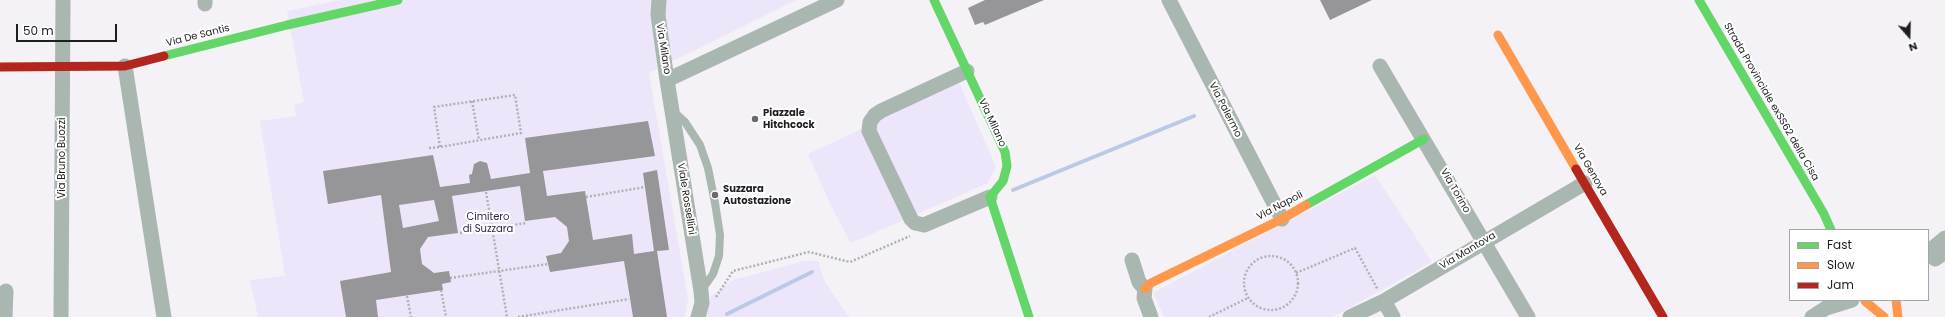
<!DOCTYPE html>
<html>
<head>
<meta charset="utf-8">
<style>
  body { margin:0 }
  #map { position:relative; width:1945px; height:317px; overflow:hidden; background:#f4f2f6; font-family:Poppins,sans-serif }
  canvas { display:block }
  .legend { position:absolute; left:1789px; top:229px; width:140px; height:72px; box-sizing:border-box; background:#fff; border:1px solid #a5a5a5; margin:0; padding:5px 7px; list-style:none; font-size:12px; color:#1e1d1f }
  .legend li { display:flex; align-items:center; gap:8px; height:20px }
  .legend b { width:20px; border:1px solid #a5a5a5 }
  .north { position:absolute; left:1889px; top:16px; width:40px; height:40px; -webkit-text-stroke:3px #fff; paint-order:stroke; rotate:160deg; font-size:11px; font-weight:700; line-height:16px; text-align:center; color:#1e1d1f }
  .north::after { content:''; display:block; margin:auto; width:14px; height:18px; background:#1e1d1f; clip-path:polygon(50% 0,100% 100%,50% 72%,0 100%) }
  .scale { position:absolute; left:16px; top:24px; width:101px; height:18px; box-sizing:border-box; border:2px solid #1e1d1f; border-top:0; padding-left:5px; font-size:12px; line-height:14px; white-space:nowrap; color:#1e1d1f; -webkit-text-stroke:3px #fff; paint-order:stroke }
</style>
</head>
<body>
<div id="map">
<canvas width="1945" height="317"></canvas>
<ul class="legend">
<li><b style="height:5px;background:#63d668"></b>Fast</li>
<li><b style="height:5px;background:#ff974d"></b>Slow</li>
<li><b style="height:5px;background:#b3261e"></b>Jam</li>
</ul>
<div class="north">N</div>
<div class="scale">50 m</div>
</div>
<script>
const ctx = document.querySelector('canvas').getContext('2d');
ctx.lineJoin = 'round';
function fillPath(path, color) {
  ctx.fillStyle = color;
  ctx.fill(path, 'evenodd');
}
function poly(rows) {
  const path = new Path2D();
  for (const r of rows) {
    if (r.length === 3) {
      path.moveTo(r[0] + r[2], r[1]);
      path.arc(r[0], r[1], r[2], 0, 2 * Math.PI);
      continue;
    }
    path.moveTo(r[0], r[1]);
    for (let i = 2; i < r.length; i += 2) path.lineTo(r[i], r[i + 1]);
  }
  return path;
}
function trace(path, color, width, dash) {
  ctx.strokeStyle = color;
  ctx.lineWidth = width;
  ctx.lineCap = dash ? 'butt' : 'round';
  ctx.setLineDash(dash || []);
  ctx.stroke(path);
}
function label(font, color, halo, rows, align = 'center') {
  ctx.font = font + ' Poppins,sans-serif';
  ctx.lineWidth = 4;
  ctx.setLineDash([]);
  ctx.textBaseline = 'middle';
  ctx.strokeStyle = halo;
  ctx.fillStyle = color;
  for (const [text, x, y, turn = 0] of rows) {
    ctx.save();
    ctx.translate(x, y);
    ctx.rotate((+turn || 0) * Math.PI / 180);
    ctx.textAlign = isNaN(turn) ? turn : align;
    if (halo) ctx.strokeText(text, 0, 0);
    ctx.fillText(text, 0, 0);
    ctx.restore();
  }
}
const green = poly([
  [340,0,796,0,649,73,688,299,685,317,258,317,250,280,285,276,260,121,296,116,294,105,304,102,287,11],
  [959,83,996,166,988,183,851,243,833,210,808,154],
  [1375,175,1432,262,1333,317,1164,317,1153,293],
  [804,261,818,261,825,282,849,317,696,317,711,296,733,280]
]);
const stream = poly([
  [1013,190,1194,116],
  [727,314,812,272]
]);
const building = poly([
  [985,0,1044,0,985,25,983,22,975,25,968,8],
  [1320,0,1372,0,1330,20],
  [648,121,655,156,543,171,547,196,585,191,593,240,632,234,634,254,654,251,643,173,657,170,669,250,657,251,667,317,633,317,624,261,550,272,546,256,561,253,569,241,567,227,555,217,525,221,520,186,452,196,458,233,428,237,420,249,422,264,434,273,449,271,451,282,442,284,443,290,376,300,378,317,346,317,340,281,391,272,381,195,328,204,323,171,433,155,440,187,470,183,469,175,472,174,474,164,480,161,487,163,491,179,530,173,525,138],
  [434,200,439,221,403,228,399,205]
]);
const path = poly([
  [472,101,479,140],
  [429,148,440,147,521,133,515,95,434,107,440,147],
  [486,192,507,317],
  [586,197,645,187],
  [460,233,526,223],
  [1271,283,27],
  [1296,273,1355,248,1378,290],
  [450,278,548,264],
  [441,290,446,317],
  [407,296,411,317],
  [716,297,733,271,809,252,850,262,910,236],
  [518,317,629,299],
  [1209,317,1248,298]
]);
const lane = poly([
  [673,111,685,122,700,145,708,168,715,203,720,235,719,256,713,274,701,291]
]);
const street = poly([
  [205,0,205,4],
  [659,0,658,15,667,80,837,0],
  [1169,0,1282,219],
  [125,66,164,317],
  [1380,66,1528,317],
  [967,71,881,111,875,115,870,122,869,131,911,219,915,223,924,225,990,197],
  [667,80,701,291,702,303,698,317],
  [1928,252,1945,238],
  [1935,259,1945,252],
  [1132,260,1139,282,1145,289,1144,298,1151,317],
  [1384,301,1393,317],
  [5,317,6,291],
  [61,317,63,0],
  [1350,317,1384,301,1585,183],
  [1812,317,1826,308,1852,300]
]);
const fast = poly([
  [934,0,1005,152,1007,166,1003,181,990,197,1029,317],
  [1699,0,1824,214,1831,230],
  [164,56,287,25,398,0],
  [1306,205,1424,139]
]);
const slow = poly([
  [1498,35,1576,169],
  [1145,289,1151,283,1282,219,1306,205],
  [1896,300,1898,317],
  [1865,301,1884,317]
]);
const jam = poly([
  [0,67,125,66,164,56],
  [1576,169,1663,317]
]);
const markers = [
  [755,119,4,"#69686a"],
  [715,195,4,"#69686a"]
];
const streetNames = [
  ["Via De Santis",198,36,-14],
  ["Via Milano",663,49,81],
  ["Strada Provinciale exSS62 della Cisa",1771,102,60],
  ["Via Palermo",1225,110,63],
  ["Via Milano",992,123,65],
  ["Via Bruno Buozzi",62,158,-90],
  ["Via Genova",1590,170,60],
  ["Via Torino",1455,191,60],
  ["Viale Rossellini",686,199,81],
  ["Via Napoli",1280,206,-28],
  ["Via Mantova",1468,251,-31]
];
const poiNames = [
  ["Piazzale",763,113],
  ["Hitchcock",763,125],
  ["Suzzara",723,189],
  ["Autostazione",723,201]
];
const parkNames = [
  ["Cimitero",488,217],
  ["di Suzzara",488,229]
];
fillPath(green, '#ede6fb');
trace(stream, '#bbc8e6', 4);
fillPath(building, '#969597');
trace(path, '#adb3b0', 2.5, [2, 2]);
trace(lane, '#aab6b0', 8);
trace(street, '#aab6b0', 15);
trace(fast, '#63d668', 9);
trace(slow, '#ff974d', 9);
trace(jam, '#b3261e', 9);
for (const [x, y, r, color] of markers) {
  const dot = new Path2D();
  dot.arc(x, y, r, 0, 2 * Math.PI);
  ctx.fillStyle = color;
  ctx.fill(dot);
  trace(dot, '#fff', 1.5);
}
label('10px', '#1e1d1f', '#fff', streetNames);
label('bold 10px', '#1e1d1f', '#fff', poiNames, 'left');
label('10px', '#331c51', '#fff', parkNames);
</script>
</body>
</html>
